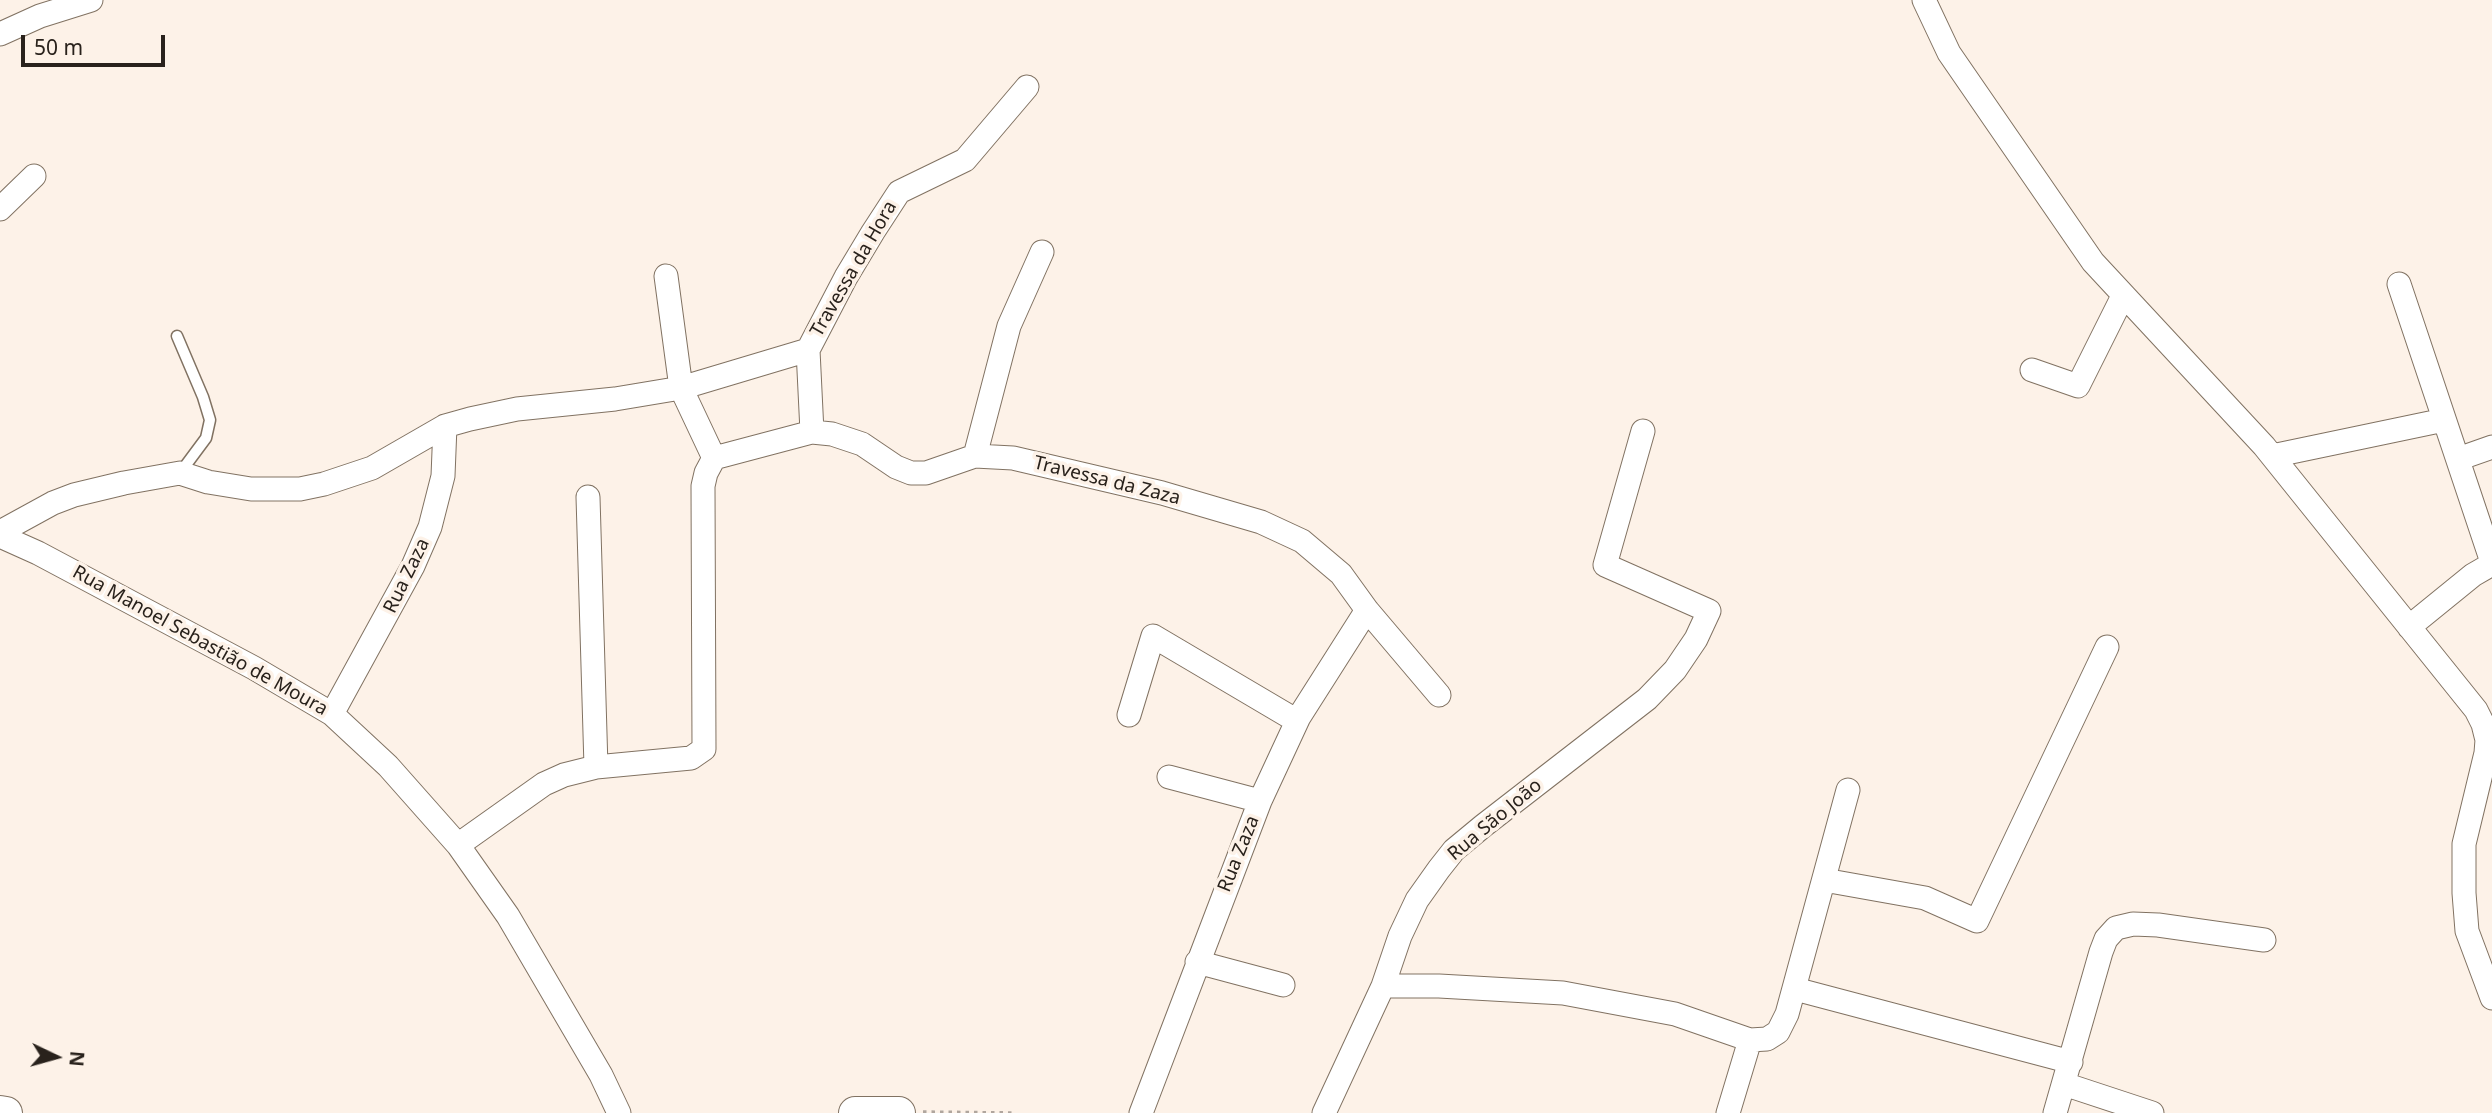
<!DOCTYPE html>
<html>
<head>
<meta charset="utf-8">
<style>
  body { margin:0 }
  #map { position:relative; width:2492px; height:1113px; overflow:hidden; background:#fdf2e8; font-family:"Noto Sans",sans-serif }
  canvas { display:block }
  .north { position:absolute; left:21px; top:1022px; width:70px; height:70px; -webkit-text-stroke:5px #fdf2e8; paint-order:stroke; rotate:95deg; font-size:19px; font-weight:700; line-height:28px; text-align:center; color:#29221c }
  .north::after { content:''; display:block; margin:auto; width:24px; height:32px; background:#29221c; clip-path:polygon(50% 0,100% 100%,50% 72%,0 100%) }
  .scale { position:absolute; left:21px; top:35px; width:144px; height:32px; box-sizing:border-box; border:4px solid #29221c; border-top:0; padding-left:9px; font-size:21px; line-height:24px; white-space:nowrap; color:#29221c; -webkit-text-stroke:5px #fdf2e8; paint-order:stroke }
</style>
</head>
<body>
<div id="map">
<canvas width="2492" height="1113"></canvas>
<div class="north">N</div>
<div class="scale">50 m</div>
</div>
<script>
const ctx = document.querySelector('canvas').getContext('2d');
ctx.lineJoin = 'round';
function poly(rows) {
  const path = new Path2D();
  for (const r of rows) {
    path.moveTo(r[0], r[1]);
    for (let i = 2; i < r.length; i += 2) path.lineTo(r[i], r[i + 1]);
  }
  return path;
}
function trace(path, color, width, dash) {
  ctx.strokeStyle = color;
  ctx.lineWidth = width;
  ctx.lineCap = dash ? 'butt' : 'round';
  ctx.setLineDash(dash || []);
  ctx.stroke(path);
}
function label(font, color, halo, rows, align = 'center') {
  ctx.font = font + ' "Noto Sans",sans-serif';
  ctx.lineWidth = 7;
  ctx.setLineDash([]);
  ctx.textBaseline = 'middle';
  ctx.strokeStyle = halo;
  ctx.fillStyle = color;
  for (const [text, x, y, turn = 0] of rows) {
    ctx.save();
    ctx.translate(x, y);
    ctx.rotate((+turn || 0) * Math.PI / 180);
    ctx.textAlign = isNaN(turn) ? turn : align;
    if (halo) ctx.strokeText(text, 0, 0);
    ctx.fillText(text, 0, 0);
    ctx.restore();
  }
}
const path = poly([
  [923,1112,1015,1113]
]);
const lane = poly([
  [177,336,203,397,210,420,206,438,180,473]
]);
const street = poly([
  [1924,0,1949,53,2093,262,2264,446,2476,710,2483,724,2487,740,2486,753,2464,844,2464,893,2467,931,2492,998],
  [0,34,40,16,91,0],
  [0,209,34,176],
  [666,276,681,388,714,458],
  [2399,284,2492,562],
  [2032,370,2078,386,2123,296],
  [812,432,808,350,846,277,873,232,899,192,965,160,1027,87],
  [975,456,1009,326,1042,252],
  [2272,456,2444,420],
  [714,458,812,432,832,434,862,444,896,467,911,473,926,473,975,456,1013,458,1162,493,1261,522,1302,541,1341,574,1367,610,1439,695],
  [2458,459,2492,447],
  [588,497,596,767],
  [0,532,53,503,74,495,124,483,180,473,208,482,251,489,300,489,324,484,372,468,445,426,470,419,517,409,615,399,681,388,808,350],
  [0,536,38,553,254,668,332,714,388,766,458,845,508,916,601,1075,619,1113],
  [2409,627,2473,575,2492,564],
  [332,714,413,566,430,527,443,476,445,426],
  [1129,715,1153,636,1297,721],
  [1169,777,1260,801],
  [458,845,544,784,564,775,596,767,691,758,704,749,703,486,706,473,714,458],
  [1824,880,1925,898,1977,921,2107,647],
  [1197,962,1283,985],
  [1383,986,1439,986,1563,993,1675,1014,1750,1040,1767,1039,1778,1032,1787,1014,1848,790],
  [1795,989,2071,1062],
  [2064,1084,2152,1113],
  [1141,1113,1260,801,1299,717,1367,610],
  [1324,1113,1383,986,1400,936,1417,900,1439,869,1454,850,1483,826,1647,699,1675,670,1696,639,1709,611,1605,565,1643,431],
  [1728,1113,1750,1040],
  [2055,1113,2101,952,2106,939,2116,928,2133,924,2158,925,2264,940]
]);
const secondary = poly([
  [0,1112,6,1113],
  [855,1113,899,1113]
]);
const streetNames = [
  ["Travessa da Hora",854,269,-60],
  ["Travessa da Zaza",1107,481,14],
  ["Rua Zaza",407,576,-64],
  ["Rua Manoel Sebastião de Moura",200,641,29],
  ["Rua São João",1495,820,-40],
  ["Rua Zaza",1239,854,-68]
];
trace(lane, '#817262', 13);
trace(street, '#817262', 25);
trace(secondary, '#817262', 34);
trace(path, '#b0a69e', 3.5, [3.5, 5]);
trace(lane, '#fff', 10);
trace(street, '#fff', 23);
trace(secondary, '#fff', 32);
label('19px', '#29221c', '#fdf2e8', streetNames);
</script>
</body>
</html>
